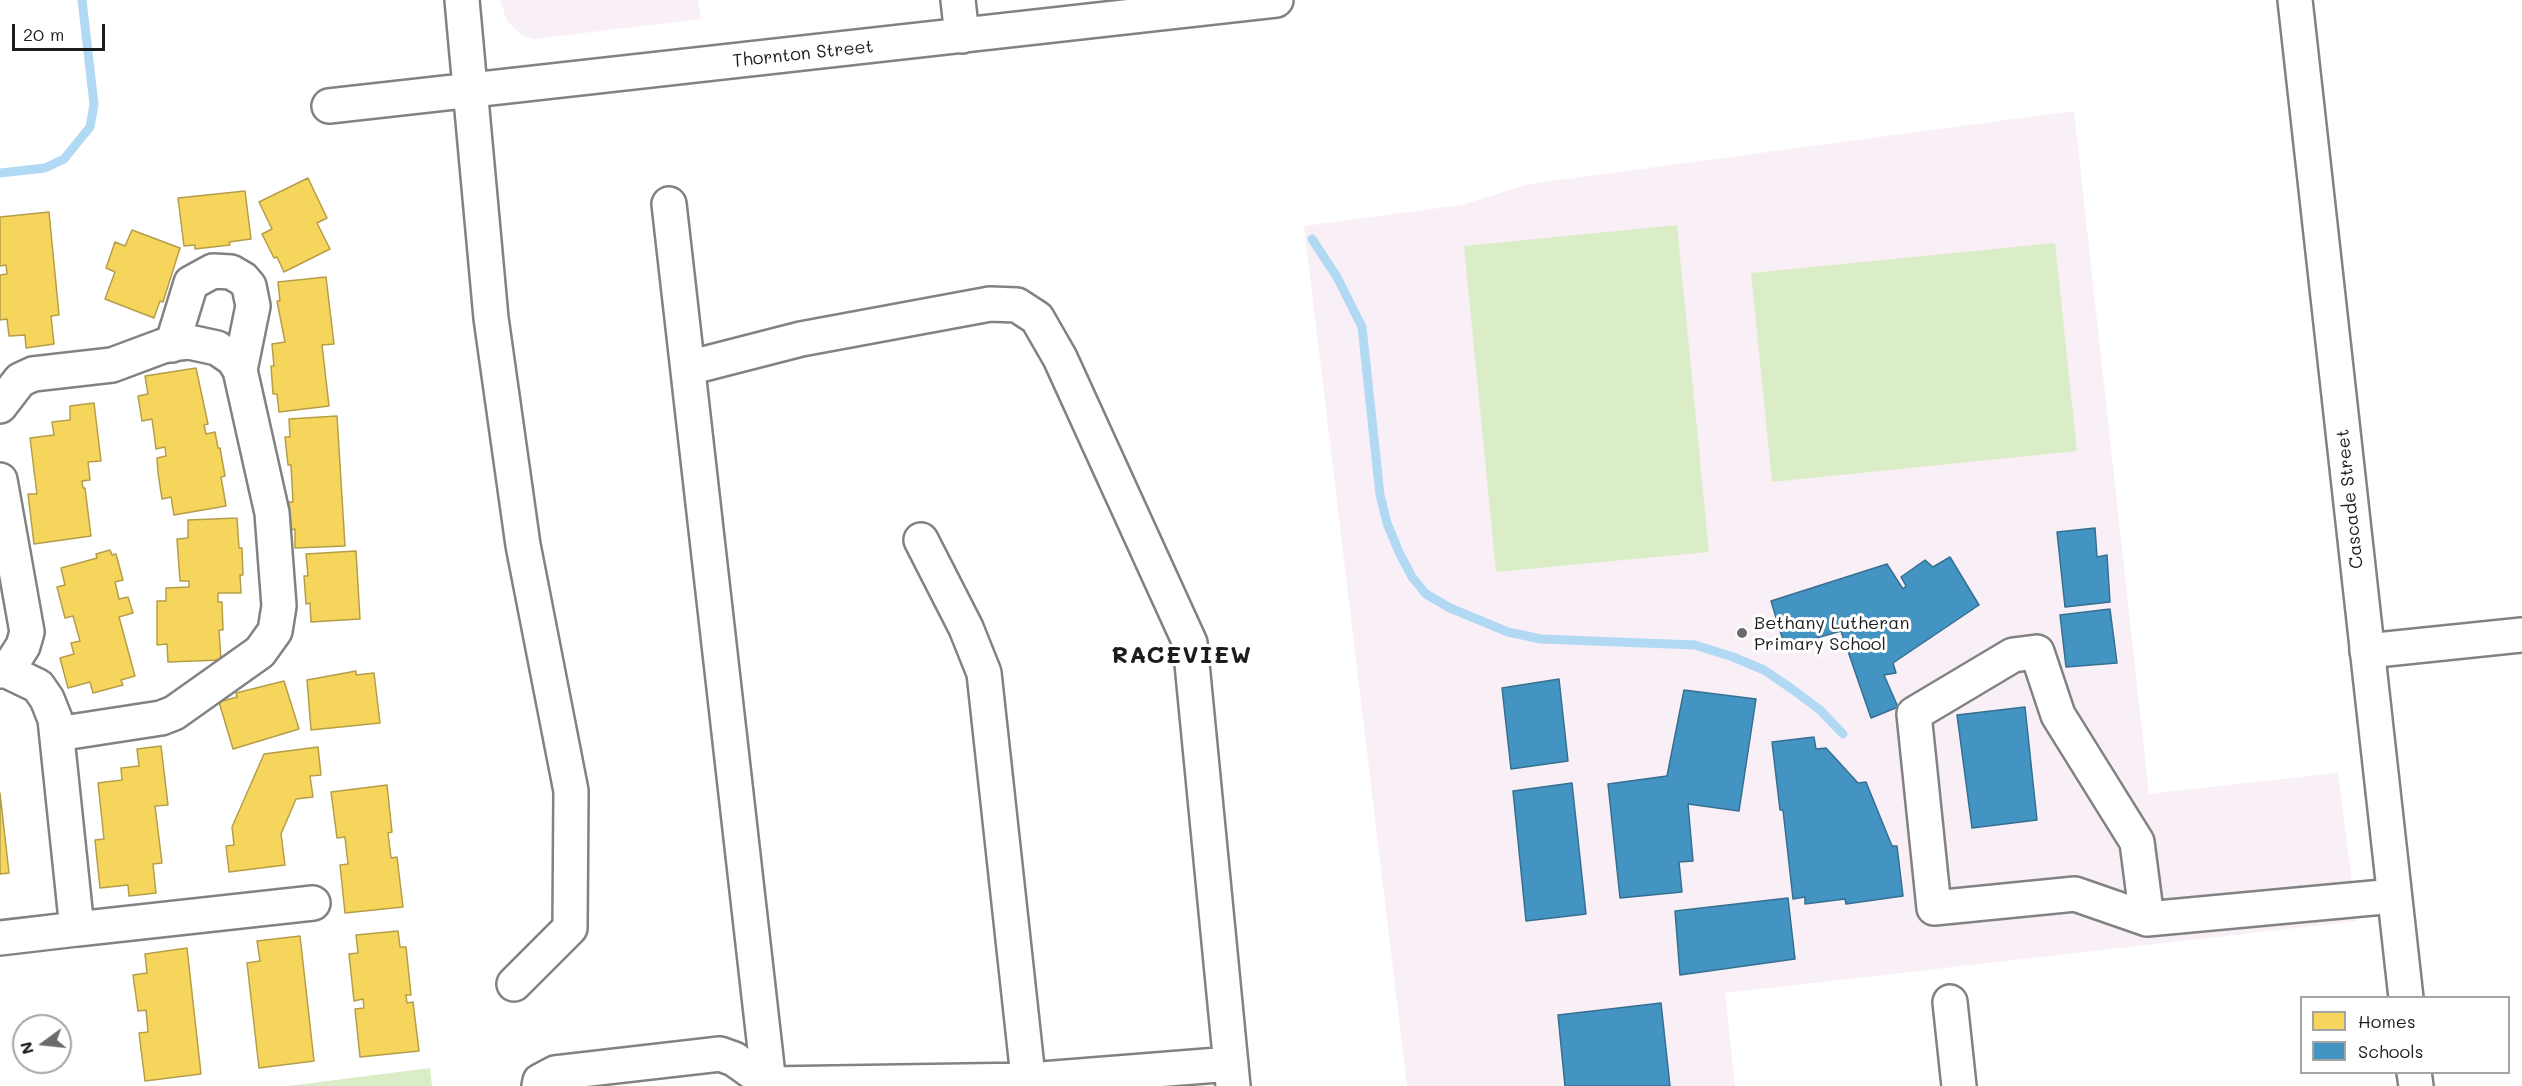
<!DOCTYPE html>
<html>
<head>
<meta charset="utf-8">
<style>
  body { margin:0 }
  #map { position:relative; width:2522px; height:1086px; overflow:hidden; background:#fff; font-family:Mali,sans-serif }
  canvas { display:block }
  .legend { position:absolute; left:2300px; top:996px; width:210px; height:78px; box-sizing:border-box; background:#fff; border:2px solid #a4a4a4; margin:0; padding:8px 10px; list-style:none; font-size:18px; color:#1c1c1c }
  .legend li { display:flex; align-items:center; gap:12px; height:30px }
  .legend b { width:30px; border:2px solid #a4a4a4 }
  .north { position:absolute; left:12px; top:1014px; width:60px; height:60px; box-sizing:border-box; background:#fff; border:2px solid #a4a4a4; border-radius:50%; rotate:255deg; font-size:16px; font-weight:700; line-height:24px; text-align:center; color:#1c1c1c }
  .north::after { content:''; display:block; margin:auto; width:21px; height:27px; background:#6b6b6b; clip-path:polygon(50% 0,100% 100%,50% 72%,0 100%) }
  .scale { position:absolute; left:12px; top:24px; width:93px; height:27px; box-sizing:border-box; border:3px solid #1c1c1c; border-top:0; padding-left:8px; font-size:18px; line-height:21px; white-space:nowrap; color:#1c1c1c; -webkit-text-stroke:4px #fff; paint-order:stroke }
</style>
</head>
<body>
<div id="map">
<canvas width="2522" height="1086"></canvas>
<ul class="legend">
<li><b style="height:16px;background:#f6d55c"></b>Homes</li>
<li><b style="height:16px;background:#4393c3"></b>Schools</li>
</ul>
<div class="north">N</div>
<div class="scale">20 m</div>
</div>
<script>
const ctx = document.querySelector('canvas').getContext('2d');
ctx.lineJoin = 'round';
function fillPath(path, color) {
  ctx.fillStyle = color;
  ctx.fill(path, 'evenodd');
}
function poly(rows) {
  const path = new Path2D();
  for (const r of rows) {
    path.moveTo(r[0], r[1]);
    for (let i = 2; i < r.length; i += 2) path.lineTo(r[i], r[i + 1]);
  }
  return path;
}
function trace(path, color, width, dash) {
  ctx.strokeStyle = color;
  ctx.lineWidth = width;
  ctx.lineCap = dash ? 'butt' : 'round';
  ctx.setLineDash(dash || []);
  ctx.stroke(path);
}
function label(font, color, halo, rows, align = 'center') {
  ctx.font = font + ' Mali,sans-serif';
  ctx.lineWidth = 6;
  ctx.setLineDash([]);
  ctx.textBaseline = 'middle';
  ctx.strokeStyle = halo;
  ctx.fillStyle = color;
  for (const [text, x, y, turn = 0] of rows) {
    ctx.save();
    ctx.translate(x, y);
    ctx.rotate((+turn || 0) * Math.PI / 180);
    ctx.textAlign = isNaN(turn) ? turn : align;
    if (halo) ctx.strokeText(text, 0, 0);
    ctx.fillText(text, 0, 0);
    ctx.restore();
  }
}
const built = poly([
  [500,0,698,0,701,19,533,39,520,34,507,21],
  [2074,111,2149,794,2338,773,2357,921,1725,993,1735,1086,1407,1086,1304,226,1462,205,1529,184]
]);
const green = poly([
  [1677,225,1709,552,1496,572,1464,246],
  [2055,243,2077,451,1772,482,1751,273],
  [430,1068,432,1086,288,1086]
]);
const homes = poly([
  [308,178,327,218,317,223,330,249,284,272,277,257,274,258,262,234,272,229,259,202,308,178],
  [245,191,251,239,229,242,230,245,195,249,195,245,184,246,178,198,245,191],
  [49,212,59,315,51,316,54,344,26,348,25,335,9,336,7,319,0,320,0,275,7,274,6,265,0,266,0,217,49,212],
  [132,230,180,248,163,302,160,301,154,318,105,299,115,272,106,268,115,242,125,246,132,230],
  [326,277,334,344,322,345,329,406,279,412,277,394,273,394,271,366,274,366,272,344,285,342,277,301,280,301,278,282,326,277],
  [196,368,208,424,204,425,206,434,215,432,218,448,220,448,225,476,221,477,226,506,174,515,171,497,162,499,158,473,157,458,166,456,165,447,156,449,152,419,142,421,138,396,148,394,145,376,196,368],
  [94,403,101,461,88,462,90,480,82,481,83,488,85,488,91,536,34,544,28,494,37,494,30,438,54,435,52,422,70,420,70,406,94,403],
  [337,416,345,546,295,548,295,529,291,530,289,502,293,502,291,465,288,465,285,437,290,437,289,419,337,416],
  [237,518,239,548,242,548,243,575,240,575,241,593,218,593,218,602,222,602,223,630,219,630,221,660,168,662,167,644,157,645,157,601,166,601,166,588,189,587,189,581,180,581,177,539,188,538,188,520,237,518],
  [110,550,112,555,116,554,123,580,115,582,119,599,128,597,133,613,119,617,135,676,121,680,123,685,93,693,90,682,68,688,60,658,74,654,71,643,80,641,73,616,65,618,57,587,65,585,61,568,97,558,96,554,110,550],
  [356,551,360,619,311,622,310,603,306,604,304,576,308,576,306,554,356,551],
  [356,671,356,675,374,673,380,723,311,730,307,680,356,671],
  [284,681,299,729,233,749,219,702,237,697,236,693,284,681],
  [161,746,168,805,155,806,162,863,153,864,156,893,129,896,128,885,100,888,95,840,104,839,98,783,122,780,121,768,139,766,137,749,161,746],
  [318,747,321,775,310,776,313,797,296,799,281,834,285,865,229,872,226,846,234,845,232,827,264,754,318,747],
  [387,785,392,832,388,833,391,858,397,857,403,907,345,913,340,865,348,864,345,837,337,838,331,792,387,785],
  [0,793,9,873,0,874,0,793],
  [398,931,400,947,406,947,411,995,406,995,407,1003,413,1002,419,1051,360,1057,355,1009,364,1008,363,999,354,1001,349,954,358,953,356,935,398,931],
  [300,936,314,1061,259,1068,247,963,260,961,257,941,300,936],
  [187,948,201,1074,145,1081,139,1033,148,1032,146,1010,138,1011,133,975,147,973,145,954,187,948]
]);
const schools = poly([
  [2095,528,2097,557,2107,555,2110,602,2065,607,2057,532,2095,528],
  [1950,557,1979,605,1893,663,1896,673,1884,675,1898,707,1871,718,1841,631,1785,647,1771,601,1887,564,1903,589,1906,586,1901,577,1925,560,1933,567,1950,557],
  [2110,609,2117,663,2066,667,2060,615,2110,609],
  [1559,679,1568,761,1511,769,1502,688,1559,679],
  [1684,690,1756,699,1739,811,1688,804,1693,861,1679,862,1682,892,1620,898,1608,784,1667,776,1684,690],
  [2025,707,2037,820,1972,828,1957,715,2025,707],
  [1814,737,1816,749,1826,748,1858,783,1866,782,1892,846,1897,846,1903,896,1846,904,1845,899,1805,904,1805,897,1793,899,1783,810,1780,810,1772,742,1814,737],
  [1572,783,1586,914,1526,921,1513,791,1572,783],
  [1788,898,1795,959,1680,975,1675,911,1788,898],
  [1661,1003,1670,1086,1565,1086,1558,1015,1661,1003]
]);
const stream = poly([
  [0,173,45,168,64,159,90,127,94,104,82,0],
  [1312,239,1337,277,1362,327,1380,495,1387,523,1399,552,1412,577,1426,594,1450,608,1508,632,1541,639,1695,645,1733,657,1764,670,1792,689,1820,710,1843,734]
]);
const minor = poly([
  [462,0,491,318,523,545,571,791,570,928,514,984],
  [958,0,962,36],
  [329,106,1276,0],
  [669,204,769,1084],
  [172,345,191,283,213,271,231,272,243,279,249,286,253,306,240,370],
  [688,368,801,339,990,304,1017,305,1037,318,1060,358,1190,643,1233,1086],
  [0,406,20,380,33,374,112,365,163,346,179,343,189,342,217,348,233,359,240,370,272,513,279,606,275,631,260,652,174,713,161,718,57,734],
  [0,480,27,632,23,646,7,671],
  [921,540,966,628,984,673,1029,1086],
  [2367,651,2522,635],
  [0,671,7,671,38,686,47,699,55,719,77,929,0,938],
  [2147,919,2137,842,2058,715,2037,652,2013,655,1914,714,1934,908,2075,894,2147,919,2394,896],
  [77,929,313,903],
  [1950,1002,1959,1086],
  [539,1086,540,1081,555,1073,720,1054,734,1059,769,1084,1029,1080,1231,1064]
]);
const major = poly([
  [2295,0,2406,998],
  [2414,1072,2416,1086]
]);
const markers = [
  [1742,633,6,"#6b6b6b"]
];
const streetNames = [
  ["Thornton Street",803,54,-6],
  ["Cascade Street",2350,499,-96]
];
const poiNames = [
  ["Bethany Lutheran",1754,623],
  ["Primary School",1754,644]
];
const districtNames = [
  ["RACEVIEW",1182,656]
];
fillPath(built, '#f8f0f6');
fillPath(green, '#dbedc6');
fillPath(homes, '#f6d55c');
trace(homes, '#b59e49', 1.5);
fillPath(schools, '#4393c3');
trace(schools, '#376f91', 1.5);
trace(stream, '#b1d9f4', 9);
trace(minor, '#828282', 38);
trace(major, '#828282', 38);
trace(minor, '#fff', 33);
trace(major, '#fff', 33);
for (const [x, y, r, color] of markers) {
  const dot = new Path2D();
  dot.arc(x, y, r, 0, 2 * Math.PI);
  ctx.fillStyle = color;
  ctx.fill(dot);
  trace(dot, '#fff', 2);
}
label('18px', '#1c1c1c', '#fff', streetNames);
label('18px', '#1c1c1c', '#fff', poiNames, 'left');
ctx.letterSpacing = '1.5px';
label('bold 24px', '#1c1c1c', '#fff', districtNames);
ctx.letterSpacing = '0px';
</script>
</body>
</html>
